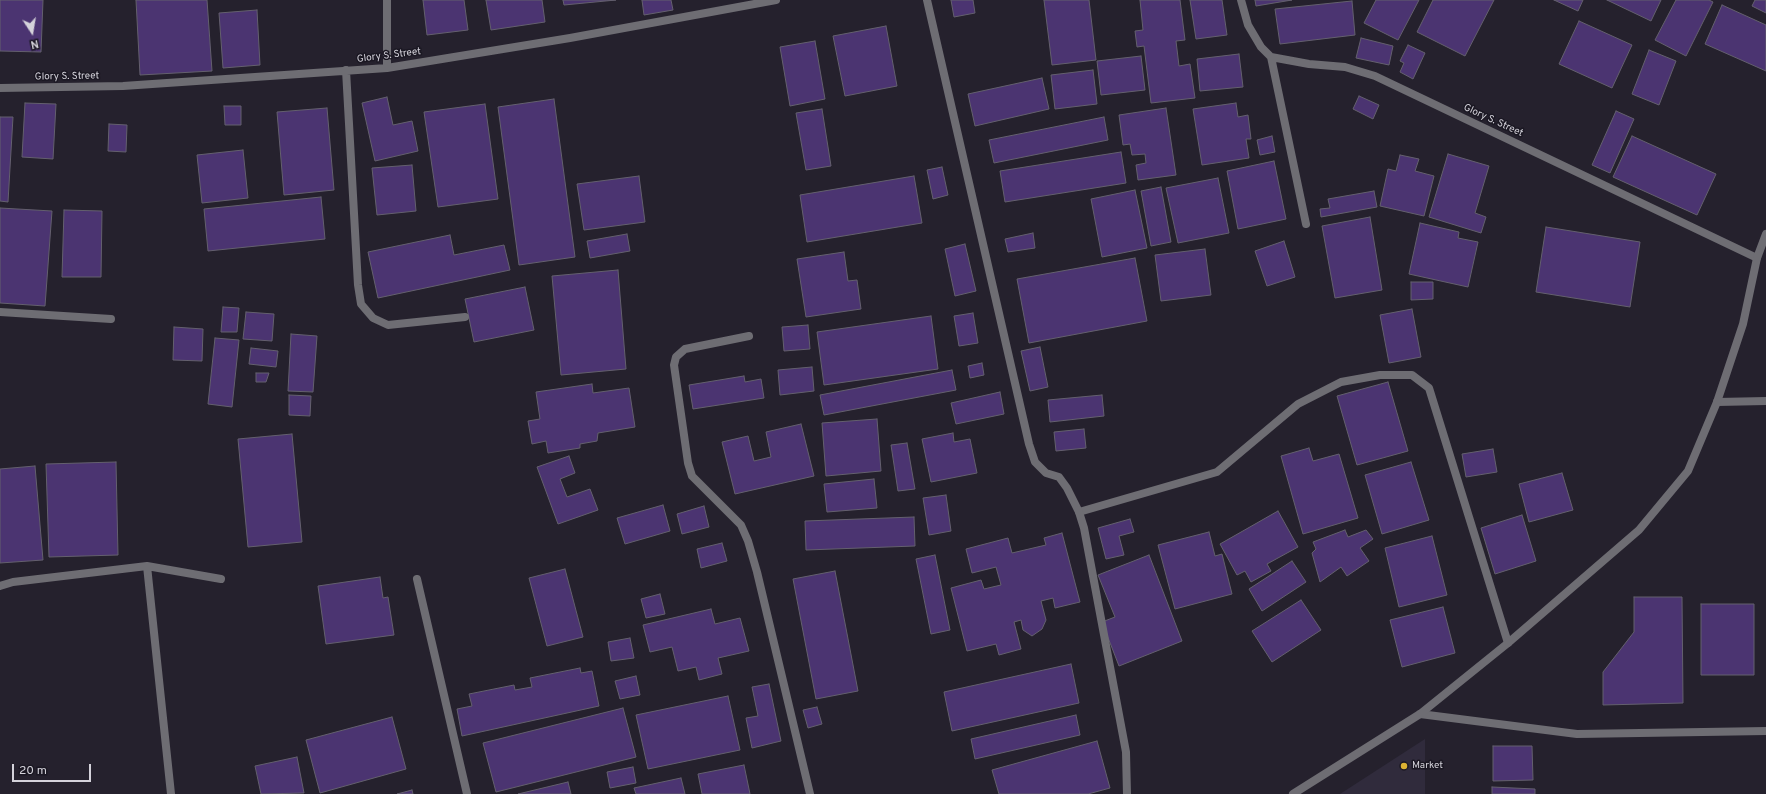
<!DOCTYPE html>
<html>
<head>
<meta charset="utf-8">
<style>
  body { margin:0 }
  #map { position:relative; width:1766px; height:794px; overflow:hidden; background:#25212d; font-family:Overpass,sans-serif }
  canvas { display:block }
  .north { position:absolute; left:12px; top:12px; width:40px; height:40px; -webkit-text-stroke:3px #1b1823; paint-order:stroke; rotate:168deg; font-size:11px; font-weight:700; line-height:16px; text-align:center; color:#d4d2da }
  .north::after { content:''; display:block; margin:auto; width:14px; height:18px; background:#d4d2da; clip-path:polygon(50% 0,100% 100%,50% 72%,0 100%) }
  .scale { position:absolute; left:12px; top:764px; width:79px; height:18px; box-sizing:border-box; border:2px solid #d4d2da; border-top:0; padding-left:5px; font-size:12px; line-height:14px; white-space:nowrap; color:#d4d2da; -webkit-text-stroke:3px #1b1823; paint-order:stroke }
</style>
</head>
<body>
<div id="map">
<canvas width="1766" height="794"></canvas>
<div class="north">N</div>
<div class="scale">20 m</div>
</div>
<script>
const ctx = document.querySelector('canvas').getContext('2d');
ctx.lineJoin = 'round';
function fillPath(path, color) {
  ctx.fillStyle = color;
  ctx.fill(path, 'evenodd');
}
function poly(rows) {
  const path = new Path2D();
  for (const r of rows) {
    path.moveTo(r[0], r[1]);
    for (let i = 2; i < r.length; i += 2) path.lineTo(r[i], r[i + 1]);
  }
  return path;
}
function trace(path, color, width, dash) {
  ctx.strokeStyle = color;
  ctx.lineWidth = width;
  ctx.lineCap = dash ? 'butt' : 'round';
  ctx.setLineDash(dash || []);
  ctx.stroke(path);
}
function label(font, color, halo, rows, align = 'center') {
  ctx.font = font + ' Overpass,sans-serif';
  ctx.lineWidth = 3;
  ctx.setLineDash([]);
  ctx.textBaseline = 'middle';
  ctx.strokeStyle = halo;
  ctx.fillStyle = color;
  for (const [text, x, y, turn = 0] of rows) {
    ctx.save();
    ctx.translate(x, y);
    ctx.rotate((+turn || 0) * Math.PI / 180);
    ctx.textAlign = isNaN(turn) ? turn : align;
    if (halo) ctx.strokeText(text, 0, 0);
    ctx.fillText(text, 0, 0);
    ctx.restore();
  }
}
const built = poly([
  [1425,739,1425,794,1340,794]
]);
const building = poly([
  [0,0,43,0,41,52,0,51,0,0],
  [136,0,207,0,212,71,140,75,136,0],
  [423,0,464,0,468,30,427,35,423,0],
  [486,0,542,0,545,22,491,30,486,0],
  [563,0,616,0,564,5,563,0],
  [642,0,671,0,673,10,644,15,642,0],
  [951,0,973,0,975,13,954,17,951,0],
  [1044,0,1089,0,1096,60,1052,65,1044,0],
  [1140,0,1180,0,1185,40,1176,41,1179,66,1190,64,1195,98,1151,103,1144,46,1137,47,1135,31,1143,30,1140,0],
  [1190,0,1222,0,1227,35,1196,39,1190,0],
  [1255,0,1292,0,1256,6,1255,0],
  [1376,0,1419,0,1398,40,1364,23,1376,0],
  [1433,0,1494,0,1465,56,1417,32,1433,0],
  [1554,0,1583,0,1578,11,1554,0],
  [1607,0,1661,0,1651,21,1607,0],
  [1676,0,1709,0,1713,2,1686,56,1655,40,1676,0],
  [1755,0,1766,0,1766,13,1752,6,1755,0],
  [1352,1,1355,35,1280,44,1275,9,1352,1],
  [1722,5,1766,25,1766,71,1705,44,1722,5],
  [257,10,260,65,223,68,219,13,257,10],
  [1579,21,1632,45,1612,88,1559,64,1579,21],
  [886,26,897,86,845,96,833,36,886,26],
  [1361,38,1393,46,1389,65,1356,58,1361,38],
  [815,41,825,99,790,106,780,47,815,41],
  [1408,45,1425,53,1413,79,1400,72,1404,63,1400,61,1408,45],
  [1649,50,1676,61,1659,105,1632,94,1649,50],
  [1239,54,1243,87,1200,91,1197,59,1239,54],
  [1141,56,1145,90,1101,95,1097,61,1141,56],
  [1093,70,1097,104,1055,109,1051,75,1093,70],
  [1042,78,1049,109,975,126,968,94,1042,78],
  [1359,96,1379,105,1373,119,1353,109,1359,96],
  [387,97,393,125,412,121,418,151,375,161,362,103,387,97],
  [554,99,575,257,519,265,498,107,554,99],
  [25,103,56,104,53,159,22,157,25,103],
  [1236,103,1238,117,1248,115,1251,139,1246,139,1249,158,1202,165,1193,109,1236,103],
  [485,104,498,199,438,207,424,112,485,104],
  [224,106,241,106,241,125,225,125,224,106],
  [327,108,334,190,284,195,277,112,327,108],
  [1166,108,1176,175,1138,180,1136,165,1146,163,1145,154,1132,155,1130,144,1123,145,1119,115,1166,108],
  [822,109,831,166,806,170,796,113,822,109],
  [1616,111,1634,119,1610,173,1592,165,1616,111],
  [0,117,13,117,8,202,0,201,0,117],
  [1104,117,1108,140,994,163,989,140,1104,117],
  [109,124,127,125,126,152,108,151,109,124],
  [1272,136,1275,152,1260,155,1257,140,1272,136],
  [1632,136,1716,174,1697,215,1613,177,1632,136],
  [243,150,248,198,202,203,197,155,243,150],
  [1121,152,1126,183,1005,202,1000,171,1121,152],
  [1448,154,1489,166,1475,213,1486,217,1481,233,1429,217,1448,154],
  [1400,155,1419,159,1415,171,1434,176,1424,216,1380,206,1388,169,1396,171,1400,155],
  [1274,161,1286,219,1238,229,1227,171,1274,161],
  [412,165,416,211,377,215,372,168,412,165],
  [942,167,948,195,933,199,927,170,942,167],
  [639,176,645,222,584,230,577,184,639,176],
  [914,176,922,223,807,242,800,195,914,176],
  [1218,178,1229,233,1178,243,1166,188,1218,178],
  [1161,187,1171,242,1151,246,1141,191,1161,187],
  [1135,190,1147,248,1102,257,1091,199,1135,190],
  [1374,191,1377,207,1321,217,1320,209,1330,208,1328,199,1374,191],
  [321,197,325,239,208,251,204,209,321,197],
  [0,208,52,211,45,306,0,303,0,208],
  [64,210,102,211,101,277,62,277,64,210],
  [1370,217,1382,290,1335,298,1322,226,1370,217],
  [1420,223,1459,232,1458,238,1478,242,1468,287,1409,274,1420,223],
  [1546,227,1640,242,1630,307,1536,292,1546,227],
  [1033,233,1035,248,1008,252,1005,239,1033,233],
  [627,234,630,251,590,258,587,241,627,234],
  [450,235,454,255,504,245,510,270,378,298,368,252,450,235],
  [1284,241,1295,277,1267,286,1255,251,1284,241],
  [965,244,976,291,955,296,945,249,965,244],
  [1205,249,1211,295,1161,301,1155,255,1205,249],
  [844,252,848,281,857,280,861,309,806,317,797,259,844,252],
  [1135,258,1147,321,1029,343,1017,279,1135,258],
  [618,270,626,369,561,375,552,276,618,270],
  [1411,282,1433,282,1433,299,1411,300,1411,282],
  [525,287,534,330,474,342,465,299,525,287],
  [223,307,239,308,237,332,221,332,223,307],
  [1412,309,1421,357,1389,363,1380,315,1412,309],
  [246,312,274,314,272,341,243,339,246,312],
  [973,313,978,343,959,346,954,316,973,313],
  [931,316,938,369,824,385,817,332,931,316],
  [808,325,810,349,784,351,782,327,808,325],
  [174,327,203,329,202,361,173,360,174,327],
  [291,334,317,336,313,392,288,391,291,334],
  [215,338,239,340,232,407,208,404,215,338],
  [1040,347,1048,387,1030,391,1021,351,1040,347],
  [251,348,278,351,276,367,249,364,251,348],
  [982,363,984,375,970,378,968,366,982,363],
  [812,367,814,391,780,395,778,370,812,367],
  [952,370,956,390,824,415,820,395,952,370],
  [256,373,269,373,266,382,256,382,256,373],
  [744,376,745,382,761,379,764,398,693,409,689,385,744,376],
  [1388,382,1408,451,1357,465,1337,396,1388,382],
  [592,384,593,393,629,388,635,427,598,433,597,441,580,444,580,448,548,453,546,441,532,444,528,421,540,419,536,392,592,384],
  [1000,392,1004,414,956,424,951,403,1000,392],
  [289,395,311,396,310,416,289,415,289,395],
  [1102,395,1104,416,1050,422,1048,400,1102,395],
  [877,419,881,471,826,476,822,423,877,419],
  [801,424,814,476,735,494,722,442,748,436,754,461,771,457,766,432,801,424],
  [1084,429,1086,448,1056,451,1054,432,1084,429],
  [953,433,954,442,970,439,977,473,931,482,922,439,953,433],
  [292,434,302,542,248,547,238,439,292,434],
  [907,443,915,489,898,491,891,445,907,443],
  [1309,448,1313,461,1339,454,1358,518,1303,534,1281,456,1309,448],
  [1493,449,1497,472,1466,477,1462,454,1493,449],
  [569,456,575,473,560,479,567,497,590,489,598,510,558,524,537,467,569,456],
  [116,462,118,555,49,557,46,464,116,462],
  [1411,462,1429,520,1382,534,1365,475,1411,462],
  [35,466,43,560,0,563,0,469,35,466],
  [1562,473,1573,510,1529,522,1519,484,1562,473],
  [874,479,877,508,827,512,824,484,874,479],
  [946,495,951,531,929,535,923,498,946,495],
  [663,505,670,531,625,544,617,518,663,505],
  [704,506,709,527,682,534,677,514,704,506],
  [1278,511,1298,547,1267,564,1271,571,1251,582,1245,571,1237,575,1220,544,1278,511],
  [1522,515,1536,561,1495,574,1481,528,1522,515],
  [914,517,915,546,806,550,805,521,914,517],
  [1130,519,1134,532,1119,536,1124,555,1106,559,1098,528,1130,519],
  [1345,530,1348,537,1366,530,1373,539,1360,548,1369,561,1347,576,1341,567,1320,582,1312,553,1316,549,1313,542,1345,530],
  [1209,532,1215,556,1222,554,1232,594,1175,609,1158,545,1209,532],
  [1062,533,1080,602,1055,608,1053,598,1041,601,1046,620,1042,629,1032,636,1023,630,1021,620,1014,622,1021,649,999,655,996,644,967,651,951,588,981,580,984,589,1001,585,996,567,972,573,966,549,1008,538,1012,553,1046,545,1044,538,1062,533],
  [1432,536,1447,595,1399,607,1385,548,1432,536],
  [722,543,727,561,701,568,697,549,722,543],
  [935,555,950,630,931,634,916,559,935,555],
  [1149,555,1182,641,1119,666,1102,622,1115,617,1098,575,1149,555],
  [1292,561,1306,582,1262,611,1249,589,1292,561],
  [565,569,583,637,547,646,529,578,565,569],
  [835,571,858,691,816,699,793,579,835,571],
  [380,577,383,598,388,597,394,635,326,644,318,586,380,577],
  [660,594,665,614,646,618,641,599,660,594],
  [1634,597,1682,597,1683,703,1603,705,1603,672,1634,632,1634,597],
  [1301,600,1321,630,1272,662,1252,631,1301,600],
  [1701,604,1754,604,1754,675,1701,675,1701,604],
  [1443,607,1455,653,1402,667,1390,620,1443,607],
  [711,609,715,624,740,618,749,651,718,658,722,674,699,680,696,667,678,671,672,647,650,652,643,625,711,609],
  [630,638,634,658,611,661,608,642,630,638],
  [1071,664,1079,703,952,731,944,692,1071,664],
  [580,668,581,673,592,671,599,706,462,736,457,709,472,706,469,694,514,685,515,690,532,687,530,678,580,668],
  [636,676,640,695,620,699,615,681,636,676],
  [769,684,781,741,752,748,746,718,758,716,752,687,769,684],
  [728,696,740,750,648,769,636,715,728,696],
  [817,707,822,724,808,728,803,710,817,707],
  [623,708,636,757,496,792,483,743,623,708],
  [1076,715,1080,735,975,759,971,739,1076,715],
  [392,717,406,769,320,793,306,740,392,717],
  [1097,741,1110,788,1088,794,999,794,992,770,1097,741],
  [1493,746,1532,746,1533,780,1493,781,1493,746],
  [297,757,304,793,261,794,255,766,297,757],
  [744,765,750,794,702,794,698,774,744,765],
  [633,767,636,783,610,788,607,772,633,767],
  [681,778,685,794,636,794,634,788,681,778],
  [568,782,571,794,518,794,568,782],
  [1492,787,1535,789,1535,794,1492,794,1492,787],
  [412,790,413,794,397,794,412,790]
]);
const service = poly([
  [1079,512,1217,472,1298,404,1341,382,1380,375,1412,375,1429,388,1508,643]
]);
const minor = poly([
  [927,0,1029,444,1035,462,1046,473,1059,477,1067,488,1079,512,1084,528,1126,752,1127,794],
  [1241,0,1248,25,1261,47,1271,57,1309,64,1345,67,1375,76,1757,258],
  [1271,57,1306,224],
  [387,68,387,0],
  [346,70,358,285,361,304,373,318,388,325,465,317],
  [0,88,123,86,387,68,570,38,776,0],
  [0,312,111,319],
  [749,336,685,349,676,357,674,365,688,463,692,476,741,525,748,541,757,572,810,794],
  [1717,402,1766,401],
  [147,566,171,794],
  [417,579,467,794],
  [0,586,13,582,147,566,221,579],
  [1420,714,1577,734,1766,731]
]);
const tertiary = poly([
  [1293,794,1420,714,1508,643,1639,530,1688,471,1717,402,1743,324,1757,258,1766,234]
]);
const markers = [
  [1404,766,4,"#dcb233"]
];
const streetNames = [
  ["Glory S. Street",389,56,-7],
  ["Glory S. Street",67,77,-1],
  ["Glory S. Street",1493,121,25]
];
const poiNames = [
  ["Market",1412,766]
];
fillPath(built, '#302b3c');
fillPath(building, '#4b3471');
trace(building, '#64606e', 1);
trace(service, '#6e6d73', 8);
trace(minor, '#6e6d73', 8);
trace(tertiary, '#6e6d73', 8);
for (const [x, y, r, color] of markers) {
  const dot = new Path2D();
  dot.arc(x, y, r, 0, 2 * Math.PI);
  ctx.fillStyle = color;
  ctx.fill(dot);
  trace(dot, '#1b1823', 1.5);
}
label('10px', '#d4d2da', '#1b1823', streetNames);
label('10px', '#d4d2da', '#1b1823', poiNames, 'left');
</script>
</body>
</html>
